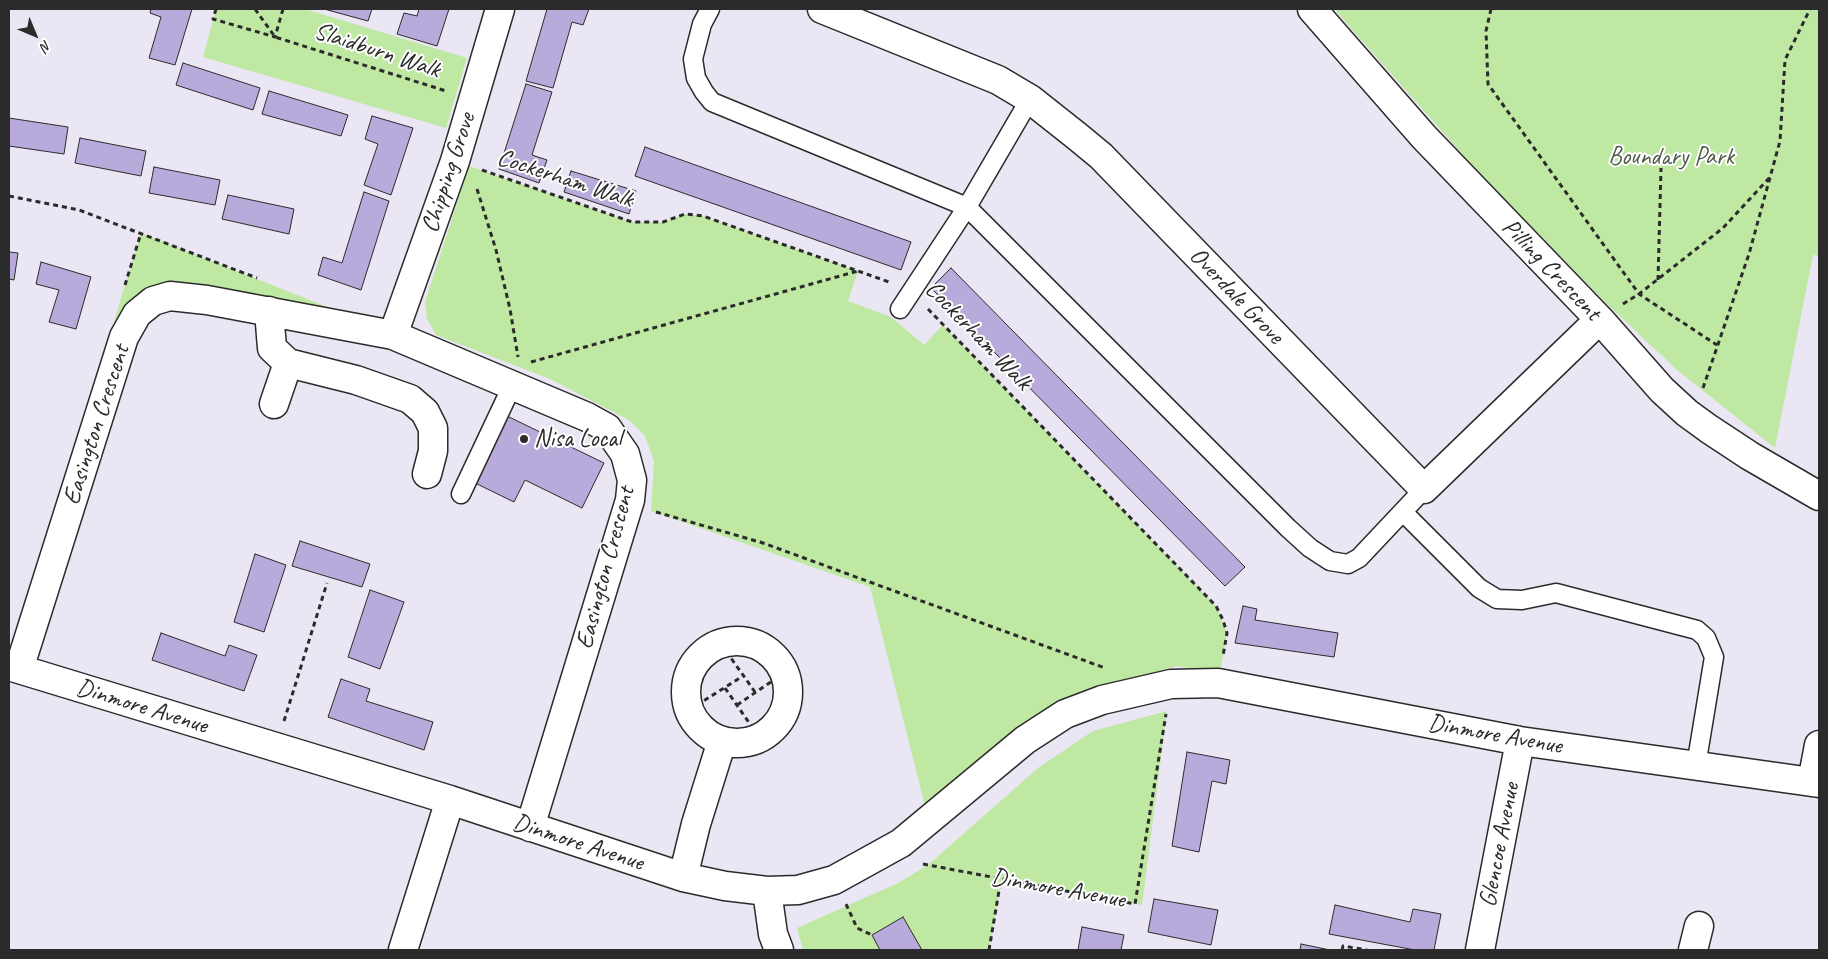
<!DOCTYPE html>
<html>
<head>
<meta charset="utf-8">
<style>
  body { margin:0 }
  #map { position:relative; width:1828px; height:959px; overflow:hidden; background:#eae6f4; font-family:Caveat,sans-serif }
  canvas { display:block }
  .frame { position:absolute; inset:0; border:10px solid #2b2b2b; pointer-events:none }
  .north { position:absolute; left:10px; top:10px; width:50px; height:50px; -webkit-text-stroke:4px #fff; paint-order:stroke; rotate:135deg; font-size:14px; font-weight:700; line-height:20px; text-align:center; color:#2b2b2b }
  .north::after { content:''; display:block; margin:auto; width:18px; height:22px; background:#2b2b2b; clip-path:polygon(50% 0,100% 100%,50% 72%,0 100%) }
</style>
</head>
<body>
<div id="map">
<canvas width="1828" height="959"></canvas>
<div class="frame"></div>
<div class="north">N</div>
</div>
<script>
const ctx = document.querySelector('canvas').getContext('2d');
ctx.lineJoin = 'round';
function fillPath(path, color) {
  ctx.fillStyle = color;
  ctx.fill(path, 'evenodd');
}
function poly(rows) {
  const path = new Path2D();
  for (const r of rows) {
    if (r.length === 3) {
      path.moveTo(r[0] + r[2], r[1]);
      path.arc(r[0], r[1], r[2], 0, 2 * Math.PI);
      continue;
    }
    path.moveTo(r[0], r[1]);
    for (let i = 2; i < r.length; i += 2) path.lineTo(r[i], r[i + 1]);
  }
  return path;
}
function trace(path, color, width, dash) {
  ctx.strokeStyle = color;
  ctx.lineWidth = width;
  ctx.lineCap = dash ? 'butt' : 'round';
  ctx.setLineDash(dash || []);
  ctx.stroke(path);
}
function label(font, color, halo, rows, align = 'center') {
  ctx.font = font + ' Caveat,sans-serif';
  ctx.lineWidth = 4;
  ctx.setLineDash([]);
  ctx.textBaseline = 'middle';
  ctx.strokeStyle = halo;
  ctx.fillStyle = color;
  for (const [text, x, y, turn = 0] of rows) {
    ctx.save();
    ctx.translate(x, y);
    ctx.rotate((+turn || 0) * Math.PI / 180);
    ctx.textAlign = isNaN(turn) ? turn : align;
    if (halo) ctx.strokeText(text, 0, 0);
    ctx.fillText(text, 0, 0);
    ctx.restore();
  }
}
const green = poly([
  [216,9,305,9,467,58,446,128,203,57],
  [1334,9,1819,9,1819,256,1813,255,1775,448,1677,370,1605,302,1470,163],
  [469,166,632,222,663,222,685,214,703,216,858,271,848,301,891,317,924,345,943,325,1216,606,1227,633,1220,673,1177,666,1069,697,1028,724,972,765,925,806,870,587,651,511,654,461,645,436,629,420,550,379,436,335,427,319,425,302],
  [141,233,315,302,393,335,147,293,114,321],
  [1167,711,1142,905,1002,879,989,950,803,950,797,928,898,883,928,865,1038,768,1093,731]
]);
const building = poly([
  [151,9,192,9,175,65,149,58,161,17,150,13,151,9],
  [324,9,372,9,368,21,324,9],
  [419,9,449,9,437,46,397,34,404,13,417,16,419,9],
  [547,9,589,9,583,25,572,22,553,88,526,81,547,9],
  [183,63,260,88,253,110,176,85,183,63],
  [526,84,552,92,532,155,547,160,539,183,499,169,526,84],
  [269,91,348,115,341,136,262,114,269,91],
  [372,116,413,128,391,195,364,185,378,144,365,139,372,116],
  [9,118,68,127,64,154,9,146,9,118],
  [80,138,146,151,141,176,75,163,80,138],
  [645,147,911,242,901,270,635,176,645,147],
  [154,167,220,180,215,205,149,193,154,167],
  [571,171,636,191,629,214,564,192,571,171],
  [364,192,389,201,361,290,318,275,323,257,342,263,364,192],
  [228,195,294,209,289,234,222,219,228,195],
  [9,252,18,253,14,280,9,279,9,252],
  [41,262,91,277,76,329,49,322,59,290,36,284,41,262],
  [951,268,1245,567,1225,586,931,288,951,268],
  [505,415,604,463,582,508,525,480,514,502,473,482,505,415],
  [300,541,370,564,362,587,292,566,300,541],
  [255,554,286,565,264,632,234,622,255,554],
  [370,590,404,602,380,669,348,657,370,590],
  [1243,606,1257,609,1255,620,1338,633,1334,657,1235,643,1243,606],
  [161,633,225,656,229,645,257,655,244,691,152,660,161,633],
  [341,679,370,689,366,701,433,722,424,750,328,717,341,679],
  [1187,752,1230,760,1226,784,1212,781,1199,852,1172,846,1187,752],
  [1154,899,1218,910,1211,945,1148,932,1154,899],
  [1335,905,1410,922,1413,909,1441,914,1434,950,1415,950,1329,934,1335,905],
  [903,917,922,950,880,950,872,935,903,917],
  [1082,927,1124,935,1121,950,1078,950,1082,927],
  [1301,944,1330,950,1300,950,1301,944]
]);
const path = poly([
  [216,9,213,19,275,37,283,9],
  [255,9,275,37,446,91],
  [1491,9,1486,31,1488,84,1639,294,1717,345],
  [482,170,632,222,663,222,685,214,703,216,889,282],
  [477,189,496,250,510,309,518,357],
  [9,196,79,210,257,278],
  [1658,280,1661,168],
  [125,285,141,233],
  [1623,304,1639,294,1723,228,1771,176],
  [928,309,1216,606,1223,620,1227,633,1223,656],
  [531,362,858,271],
  [1703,388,1749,254,1780,141,1785,60,1810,9],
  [656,512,763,543,1105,668],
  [721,644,755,692],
  [725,688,759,737],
  [737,705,784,673],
  [689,710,743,676],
  [284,721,327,583],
  [923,864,1135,904,1166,714],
  [846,904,857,928,872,935],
  [989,950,1001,879],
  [1342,950,1343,946,1367,950]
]);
const service = poly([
  [710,9,702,24,693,59,696,78,704,92,712,102,967,207,1288,528,1310,548,1330,561,1348,564,1359,558,1424,489],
  [900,309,967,207,1030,99],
  [461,494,512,386],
  [1403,512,1479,588,1497,599,1522,600,1556,593,1697,630,1706,638,1714,657,1696,766]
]);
const minor = poly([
  [822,9,998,80,1030,99,1078,137,1101,156,1133,189,1424,489,1599,320],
  [1312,9,1424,137,1602,322,1662,390,1687,413,1709,429,1750,456,1819,496],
  [269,311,272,348,288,363,356,380,410,399,425,412,433,428,433,451,427,474],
  [393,335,455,161,500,9],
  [274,404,288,363],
  [737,692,51],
  [9,666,450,800,683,877,725,886,767,891,798,890,834,880,901,843,1025,740,1065,714,1102,700,1171,684,1218,683,1520,741,1819,783],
  [19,669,124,337,137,314,153,301,170,296,207,300,393,335,587,417,607,428,625,454,632,480,630,500,530,827],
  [1812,782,1819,745],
  [683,877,696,824,722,741],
  [767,891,773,934,779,950],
  [403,950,450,800],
  [1480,950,1520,741],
  [1693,950,1699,926]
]);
const markers = [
  [524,439,5,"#2b2b2b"]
];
const streetNames = [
  ["Slaidburn Walk",377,51,18],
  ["Chipping Grove",449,173,-72],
  ["Cockerham Walk",565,179,18],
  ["Pilling Crescent",1551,270,46],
  ["Overdale Grove",1236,296,46],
  ["Cockerham Walk",978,336,46],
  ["Easington Crescent",97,425,-72],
  ["Easington Crescent",606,568,-75],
  ["Dinmore Avenue",142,707,17],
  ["Dinmore Avenue",1495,735,10],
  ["Dinmore Avenue",578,843,18],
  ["Glencoe Avenue",1500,845,-79],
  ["Dinmore Avenue",1058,889,10]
];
const parkNames = [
  ["Boundary Park",1671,157]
];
const poiNames = [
  ["Nisa Local",534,439]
];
fillPath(green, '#bfe8a3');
fillPath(building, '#b8aada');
trace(building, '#2b2b2b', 1);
trace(service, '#2b2b2b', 21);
trace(minor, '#2b2b2b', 31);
trace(path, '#2b2b2b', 3, [5, 4]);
trace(service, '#fff', 18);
trace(minor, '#fff', 28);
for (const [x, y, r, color] of markers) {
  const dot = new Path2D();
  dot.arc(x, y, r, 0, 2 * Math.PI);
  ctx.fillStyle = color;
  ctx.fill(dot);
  trace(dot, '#fff', 2);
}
label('25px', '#2b2b2b', '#fff', streetNames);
label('25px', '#505a49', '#fff', parkNames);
label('25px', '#2b2b2b', '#fff', poiNames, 'left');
</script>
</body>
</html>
